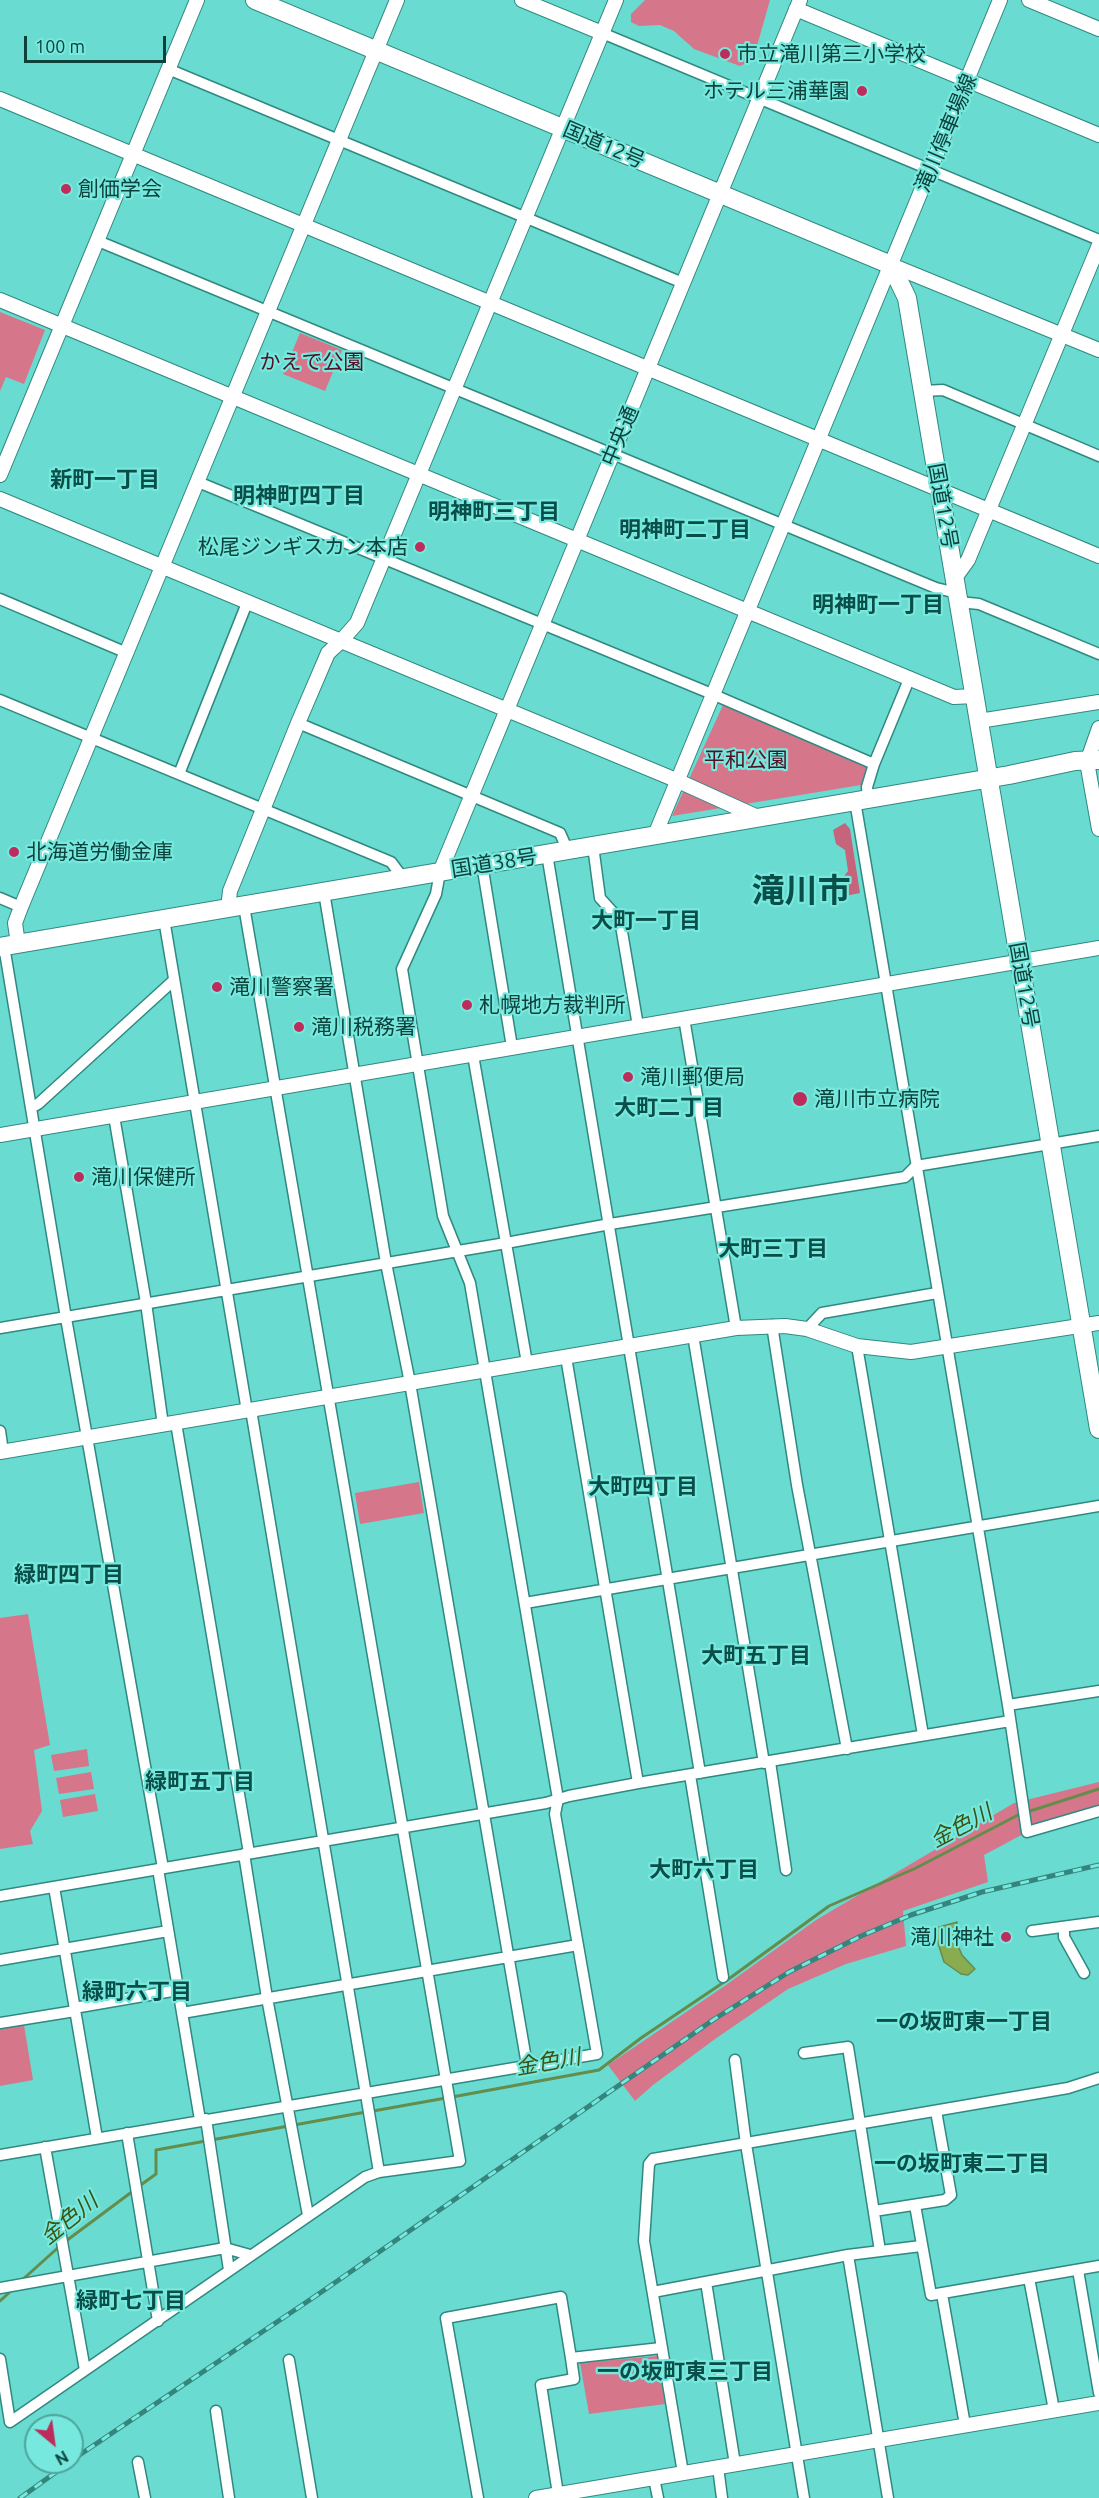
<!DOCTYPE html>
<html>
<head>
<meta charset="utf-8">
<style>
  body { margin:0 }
  #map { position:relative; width:1099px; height:2498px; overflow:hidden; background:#69dbd0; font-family:Ubuntu,sans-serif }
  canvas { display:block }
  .north { position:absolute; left:24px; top:2414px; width:60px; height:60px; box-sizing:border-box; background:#77e8dd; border:2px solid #4da59d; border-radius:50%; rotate:151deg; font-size:16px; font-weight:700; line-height:24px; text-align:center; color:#0d413c }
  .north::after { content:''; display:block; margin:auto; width:21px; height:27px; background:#bc2d5c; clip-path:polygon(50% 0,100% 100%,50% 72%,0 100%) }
  .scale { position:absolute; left:24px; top:36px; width:142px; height:27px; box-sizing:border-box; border:3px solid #0d413c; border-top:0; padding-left:8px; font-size:18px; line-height:21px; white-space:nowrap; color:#0d413c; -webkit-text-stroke:4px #77e8dd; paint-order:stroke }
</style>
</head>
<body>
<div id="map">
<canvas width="1099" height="2498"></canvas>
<div class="north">N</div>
<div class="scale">100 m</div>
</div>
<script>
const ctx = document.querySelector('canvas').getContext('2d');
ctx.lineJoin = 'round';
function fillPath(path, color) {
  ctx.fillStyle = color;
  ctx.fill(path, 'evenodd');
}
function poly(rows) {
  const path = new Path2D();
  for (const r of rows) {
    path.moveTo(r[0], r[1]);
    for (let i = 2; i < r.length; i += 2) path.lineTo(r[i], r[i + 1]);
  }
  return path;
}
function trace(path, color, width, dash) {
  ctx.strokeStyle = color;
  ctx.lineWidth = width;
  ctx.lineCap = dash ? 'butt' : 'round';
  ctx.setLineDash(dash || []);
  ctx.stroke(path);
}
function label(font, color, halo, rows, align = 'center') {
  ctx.font = font + ' Ubuntu,"Noto Sans JP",sans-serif';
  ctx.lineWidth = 4.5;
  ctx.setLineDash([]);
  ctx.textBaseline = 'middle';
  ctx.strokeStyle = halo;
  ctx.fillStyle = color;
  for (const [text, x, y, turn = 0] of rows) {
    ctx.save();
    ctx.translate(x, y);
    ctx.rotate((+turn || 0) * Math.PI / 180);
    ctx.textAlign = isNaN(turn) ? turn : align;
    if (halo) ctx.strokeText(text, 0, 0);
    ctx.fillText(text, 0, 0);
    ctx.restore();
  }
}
const green = poly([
  [645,0,770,0,753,60,740,66,694,49,674,31,660,25,639,26,631,22,631,14],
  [0,312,45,330,24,384,6,377,0,391],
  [300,333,342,350,325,391,283,374],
  [724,703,868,764,861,785,672,816],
  [419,1482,424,1513,360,1524,355,1493],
  [28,1614,50,1745,34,1750,42,1811,30,1831,33,1844,0,1849,0,1618],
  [87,1749,89,1766,54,1771,51,1755],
  [91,1772,94,1789,59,1794,56,1778],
  [1099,1782,1099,1811,1027,1832,984,1855,988,1882,903,1911,906,1946,846,1964,788,1989,715,2039,653,2085,635,2101,608,2065,726,1985,816,1920,1014,1803],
  [95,1794,98,1811,63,1817,60,1800],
  [24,2025,33,2080,0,2086,0,2029],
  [657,2356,665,2404,589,2414,580,2363]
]);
const forest = poly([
  [845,823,850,829,860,893,845,896,842,879,848,871,845,850,836,844,833,830]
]);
const water = poly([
  [957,1922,956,1941,962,1955,975,1969,968,1975,961,1974,944,1962,938,1943,936,1928,957,1922]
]);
const stream = poly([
  [1027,1812,1099,1789],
  [452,2097,599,2070,641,2038,730,1978,829,1906,916,1868,1020,1814],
  [373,2111,446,2098],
  [138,2187,156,2174,156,2150,366,2112],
  [66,2241,133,2191],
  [21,2281,61,2245],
  [0,2301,12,2290]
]);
const street = poly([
  [602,33,1099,240],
  [168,69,683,283],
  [98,241,936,588,957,593],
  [923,391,943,390,1099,456],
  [198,482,712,694,874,764],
  [0,599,127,653],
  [959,602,979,604,1099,654],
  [0,700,391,862,403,878],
  [298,723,560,833,568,851],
  [179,774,247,603],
  [868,799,867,787,874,764,910,677],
  [855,801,1008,1705,1027,1832,1099,1811],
  [593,846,600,898,620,920,638,1026],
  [547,854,700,1773],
  [482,864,512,1047],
  [324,892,386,1263,410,1383,527,2065],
  [0,898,21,907],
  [164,919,247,1411],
  [4,946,66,1318,163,1868],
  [684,1018,736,1328],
  [473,1055,527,1363],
  [31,1108,38,1104,173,981],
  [114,1116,146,1303,163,1425],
  [772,1325,797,1485,847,1749],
  [0,1328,506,1243,610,1224,905,1177,916,1166,1099,1136],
  [807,1329,822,1313,937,1293],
  [693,1335,764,1763],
  [857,1346,923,1735],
  [566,1357,638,1783],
  [251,1410,379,2172],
  [176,1423,249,1853],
  [0,1431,3,1452],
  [525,1603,1099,1506],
  [1008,1705,1099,1691],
  [770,1762,786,1870],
  [690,1775,723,1977],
  [244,1854,267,1998,308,2215],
  [158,1869,200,2120],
  [54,1887,97,2138],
  [0,1896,546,1803,569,1796,638,1783,1010,1721],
  [1064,1927,1064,1937,1084,1973],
  [1032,1931,1099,1922],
  [0,1960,168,1931],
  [74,2008,178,1990],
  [182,2013,578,1945],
  [0,2023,75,2011],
  [804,2053,848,2047,880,2251],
  [735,2060,746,2144,804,2498],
  [206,2119,229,2270],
  [127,2133,158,2321],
  [45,2147,85,2370],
  [0,2155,597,2054,555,1814,558,1799,470,1283,443,1216,402,969,436,894,440,872],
  [915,2205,931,2295,1099,2266],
  [874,2211,945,2200,951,2195,936,2111],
  [848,2255,888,2498],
  [1078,2270,1099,2393],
  [1029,2278,1054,2410],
  [706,2282,735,2464],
  [0,2288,225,2248,250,2255],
  [653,2292,848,2255,921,2246],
  [942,2294,965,2425],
  [0,2359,10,2422,365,2177,379,2172,460,2161,244,906],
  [289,2360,312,2498],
  [216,2411,229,2498],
  [138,2462,145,2498],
  [718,2467,722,2498],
  [683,2473,644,2241,649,2164,653,2159,1068,2088,1099,2078],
  [654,2478,658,2498],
  [558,2494,541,2385,574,2379,571,2358],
  [478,2498,446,2318,561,2297,571,2358,661,2348]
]);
const secondary = poly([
  [522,0,602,33],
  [1029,0,1099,29],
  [796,9,1099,135],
  [0,99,1099,556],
  [891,265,1099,350],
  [0,300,954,697,975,696],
  [0,475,197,0],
  [0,499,341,641,357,623,616,0],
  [955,578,968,560,1099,245],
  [979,721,1099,702],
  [1099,728,1087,762,1099,829],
  [655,835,1000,0],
  [440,872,800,0],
  [228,908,230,891,298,723,328,653,341,641,676,780,760,818],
  [18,944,15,923,21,907,397,0],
  [0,1135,1099,948],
  [0,1452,736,1328,785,1326,807,1329,857,1346,911,1352,1099,1323],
  [536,2498,1099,2403]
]);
const highway = poly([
  [255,0,891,265,907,298,1099,1429],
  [0,947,1009,775,1075,761,1099,760]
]);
const rail = poly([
  [72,2460,320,2293,713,2020,789,1972,861,1936,911,1915,982,1892,1099,1865],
  [20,2498,70,2462]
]);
const markers = [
  [725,54,6,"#bc2d5c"],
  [862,91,6,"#bc2d5c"],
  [66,189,6,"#bc2d5c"],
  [420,547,6,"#bc2d5c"],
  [14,852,6,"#bc2d5c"],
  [217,987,6,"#bc2d5c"],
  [467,1005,6,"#bc2d5c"],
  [299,1027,6,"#bc2d5c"],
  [628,1077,6,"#bc2d5c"],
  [800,1099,8,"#bc2d5c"],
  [79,1177,6,"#bc2d5c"],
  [1006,1937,6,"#bc2d5c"]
];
const poiNames = [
  ["市立滝川第三小学校",737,54],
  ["ホテル三浦華園",850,91,"right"],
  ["創価学会",78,189],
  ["松尾ジンギスカン本店",408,547,"right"],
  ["北海道労働金庫",26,852],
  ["滝川警察署",229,987],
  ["札幌地方裁判所",479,1005],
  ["滝川税務署",311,1027],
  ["滝川郵便局",640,1077],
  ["滝川市立病院",814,1099],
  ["滝川保健所",91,1177],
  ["滝川神社",994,1937,"right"]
];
const streetNames = [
  ["滝川停車場線",946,133,-67],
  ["国道12号",604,145,23],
  ["中央通",620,436,-67],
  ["国道12号",943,506,80],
  ["国道38号",494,863,-9],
  ["国道12号",1024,985,80]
];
const parkNames = [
  ["かえで公園",312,362],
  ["平和公園",746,760]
];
const neighbourhoodNames = [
  ["新町一丁目",105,480],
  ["明神町四丁目",299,496],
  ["明神町三丁目",494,512],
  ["明神町二丁目",685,530],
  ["明神町一丁目",878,605],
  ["大町一丁目",646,921],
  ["大町二丁目",669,1108],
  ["大町三丁目",773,1249],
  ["大町四丁目",643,1487],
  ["緑町四丁目",69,1575],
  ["大町五丁目",756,1656],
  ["緑町五丁目",200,1782],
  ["大町六丁目",704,1870],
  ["緑町六丁目",137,1992],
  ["一の坂町東一丁目",964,2022],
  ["一の坂町東二丁目",962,2164],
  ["緑町七丁目",131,2301],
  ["一の坂町東三丁目",685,2372]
];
const waterNames = [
  ["金色川",961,1826,-28],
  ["金色川",548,2062,-10],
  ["金色川",69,2219,-39]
];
const townNames = [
  ["滝川市",801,891]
];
fillPath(green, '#d6768b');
fillPath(forest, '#c5647a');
fillPath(water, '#89ac51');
trace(water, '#648c4b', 1.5);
trace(stream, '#648c4b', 3);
trace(street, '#308981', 13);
trace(secondary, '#308981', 16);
trace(highway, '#308981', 20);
trace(street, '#fff', 10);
trace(secondary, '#fff', 14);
trace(highway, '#fff', 18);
trace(rail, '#35857d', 5);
trace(rail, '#77e8dd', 3, [9]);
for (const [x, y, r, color] of markers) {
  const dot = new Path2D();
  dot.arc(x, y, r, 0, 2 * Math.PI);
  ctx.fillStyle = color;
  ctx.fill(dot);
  trace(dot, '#77e8dd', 2);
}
label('21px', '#0d413c', '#77e8dd', poiNames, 'left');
label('21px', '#0d413c', '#77e8dd', streetNames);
label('21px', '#501225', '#77e8dd', parkNames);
label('bold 22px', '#094e48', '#77e8dd', neighbourhoodNames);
label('italic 22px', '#3d5312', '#77e8dd', waterNames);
label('bold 33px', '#094e48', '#77e8dd', townNames);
</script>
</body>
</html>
